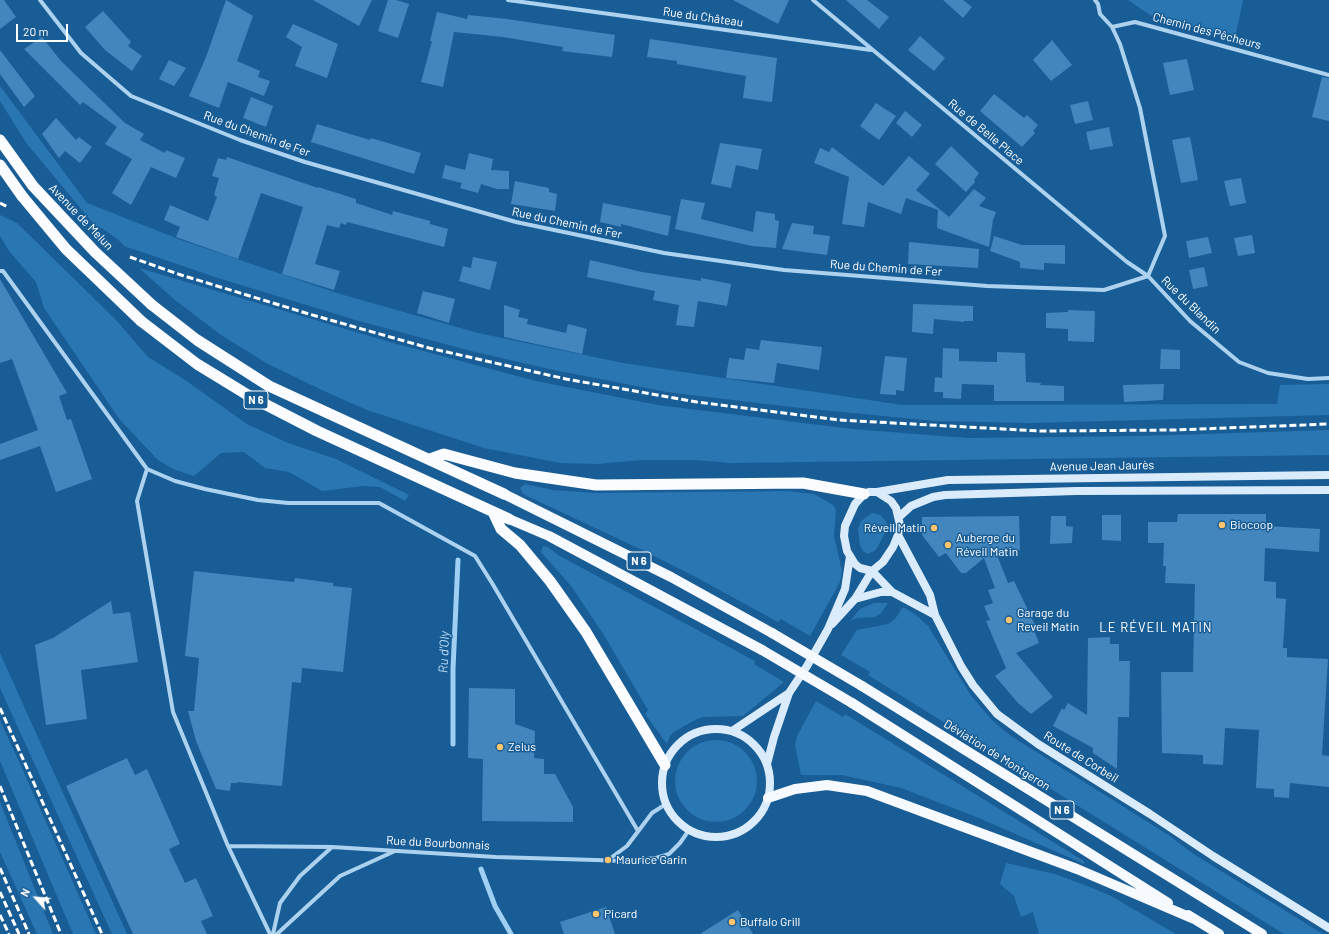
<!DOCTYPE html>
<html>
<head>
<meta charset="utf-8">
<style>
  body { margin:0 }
  #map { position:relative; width:1329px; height:934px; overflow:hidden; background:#195d96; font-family:Barlow,sans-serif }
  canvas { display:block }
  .north { position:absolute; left:16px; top:878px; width:40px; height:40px; -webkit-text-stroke:3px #195d96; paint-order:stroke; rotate:297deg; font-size:11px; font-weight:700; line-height:16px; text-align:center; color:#fff }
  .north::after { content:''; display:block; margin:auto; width:14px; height:18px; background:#fff; clip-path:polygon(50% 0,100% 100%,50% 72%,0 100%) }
  .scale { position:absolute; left:16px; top:24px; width:52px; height:18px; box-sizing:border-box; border:2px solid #fff; border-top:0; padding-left:5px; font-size:12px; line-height:14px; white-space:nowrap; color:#fff; -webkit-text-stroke:3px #195d96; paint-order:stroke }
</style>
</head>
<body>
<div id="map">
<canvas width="1329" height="934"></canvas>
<div class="north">N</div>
<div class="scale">20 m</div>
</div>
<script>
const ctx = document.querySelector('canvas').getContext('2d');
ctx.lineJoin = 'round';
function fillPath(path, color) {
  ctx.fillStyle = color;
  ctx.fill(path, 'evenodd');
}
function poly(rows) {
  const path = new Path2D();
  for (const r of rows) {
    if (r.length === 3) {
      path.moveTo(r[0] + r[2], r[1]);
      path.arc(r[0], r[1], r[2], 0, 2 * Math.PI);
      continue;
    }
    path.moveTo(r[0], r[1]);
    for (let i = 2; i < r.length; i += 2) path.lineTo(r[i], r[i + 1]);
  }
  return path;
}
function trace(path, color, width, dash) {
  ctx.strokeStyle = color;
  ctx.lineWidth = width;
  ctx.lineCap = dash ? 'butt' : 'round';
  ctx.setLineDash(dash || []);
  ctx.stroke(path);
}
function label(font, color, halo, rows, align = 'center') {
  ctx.font = font + ' Barlow,sans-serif';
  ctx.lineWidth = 3;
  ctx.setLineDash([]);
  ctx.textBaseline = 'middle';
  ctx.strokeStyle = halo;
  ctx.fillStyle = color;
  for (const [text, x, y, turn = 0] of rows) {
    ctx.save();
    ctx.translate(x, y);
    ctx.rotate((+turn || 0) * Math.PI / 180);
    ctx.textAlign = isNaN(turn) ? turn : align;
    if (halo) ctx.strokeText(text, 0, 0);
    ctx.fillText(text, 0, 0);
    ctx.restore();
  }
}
const green = poly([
  [1128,0,1243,0,1235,38,1150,15],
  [0,86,87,203,181,240,340,294,478,333,623,363,902,405,1277,404,1280,385,1329,384,1329,415,1031,423,935,421,791,407,667,392,549,369,471,351,359,321,221,279,124,246,121,242,102,228,97,228,27,144,0,101],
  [0,215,17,223,116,320,148,357,185,380,247,424,288,443,336,459,409,495,405,501,380,487,363,486,322,491,289,472,265,468,244,452,221,453,194,476,173,469,158,460,120,420,44,308,36,282,9,251,0,236],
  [139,268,393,343,536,381,658,405,852,429,968,438,1141,436,1329,430,1329,455,730,463,695,460,641,460,597,464,560,463,484,448,367,410,324,391,268,364,221,335,175,300],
  [525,484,553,490,596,493,788,491,814,494,833,505,836,510,834,536,842,571,840,582,810,636,781,619,778,622,692,575,644,551,523,494,520,488],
  [872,513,880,515,886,521,888,527,876,550,868,554,863,551,860,545,858,529,861,521],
  [543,546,548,547,558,555,755,661,754,664,784,682,743,716,703,717,695,720,674,732,670,736,667,744,645,714,648,710,602,632,571,586,541,552],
  [874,603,888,603,881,613,875,617,857,618,850,621,860,609],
  [903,607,916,615,928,626,972,697,993,721,1011,736,1170,836,1192,853,1323,934,1284,934,868,675,870,672,841,655,857,630,888,624,895,619],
  [0,653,26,711,127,934,112,934,0,688],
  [816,701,843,717,845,714,1084,861,1084,864,979,818,901,788,842,775,801,775,795,745,797,736],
  [0,720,20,764,96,934,73,934,0,761],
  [716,781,41],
  [0,802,53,934,37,934,0,852],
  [1006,863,1055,874,1090,887,1111,896,1176,934,1039,934,1033,912,1021,917,1014,896,1000,884]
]);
const stream = poly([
  [453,744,453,669,458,560],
  [481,869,495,906,511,934]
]);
const building = poly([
  [0,0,4,0,16,17,0,29],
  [226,0,253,16,237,61,260,71,258,77,270,81,264,96,228,82,219,108,189,96,206,57],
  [313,0,372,0,359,26],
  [388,0,396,0,409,4,398,38,378,31],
  [733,0,789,0,778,24],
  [846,0,867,0,889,17,879,29],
  [943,0,963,0,972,7,963,18],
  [103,11,131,42,128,46,142,56,132,71,105,50,85,27],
  [437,12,467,19,468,15,507,19,615,35,612,57,562,51,563,47,503,37,454,32,443,87,421,82,432,41,430,41],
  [293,24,338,44,327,78,295,66,302,47,286,37],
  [920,36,945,58,934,71,908,50],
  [42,37,61,61,125,123,144,134,140,140,165,153,166,150,185,158,176,178,151,167,131,205,112,193,132,159,105,144,117,127,83,102,80,105,24,49],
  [650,39,777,58,772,102,743,98,746,76,677,64,677,61,647,57],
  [1052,40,1072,65,1051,81,1033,60],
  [0,50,35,96,24,107,0,74],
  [1187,59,1194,90,1170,95,1163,63],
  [169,60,186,68,174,86,159,79],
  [1322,77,1329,78,1329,121,1312,117],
  [994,94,1024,118,1027,115,1038,125,1033,131,1035,133,1022,147,980,111],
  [251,97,273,106,266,127,243,118],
  [1088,101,1093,120,1075,124,1070,105],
  [876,103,896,116,879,140,860,126],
  [905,111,922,125,912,137,896,123],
  [56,118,76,140,79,137,92,147,80,163,65,151,59,158,42,134],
  [317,124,370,140,371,138,421,153,414,174,311,142],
  [1109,127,1113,146,1090,150,1086,132],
  [1190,137,1198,180,1181,183,1172,140],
  [720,143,762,149,758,170,736,165,731,188,711,184],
  [951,146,979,173,974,180,975,182,966,192,935,164],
  [832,147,883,186,909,156,930,174,916,190,949,217,974,189,986,198,979,206,996,212,993,220,989,247,937,228,938,210,906,198,901,214,868,202,864,227,842,224,849,177,814,163,820,148,829,152],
  [469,153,493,159,491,170,509,171,509,189,497,189,481,184,478,193,460,188,462,183,442,178,445,165,465,170],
  [227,157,318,188,318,187,356,199,356,203,392,215,393,211,430,221,430,224,448,229,444,247,347,222,346,225,341,223,339,228,327,225,315,264,340,271,334,290,282,274,303,207,261,193,238,259,176,237,180,227,164,220,170,205,208,221,217,197,214,195,219,178,212,176,218,158,226,160],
  [1241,178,1246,203,1230,206,1224,181],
  [515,181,549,188,549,192,557,194,555,211,511,204],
  [681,199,705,203,701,219,753,232,756,211,775,214,775,220,779,221,776,248,752,246,675,229],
  [603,203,671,216,668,236,621,224,621,227,600,222],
  [792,223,814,226,813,234,830,236,827,255,782,249],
  [1252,235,1255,253,1238,256,1234,238],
  [994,236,1022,245,1065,245,1065,264,1044,263,1044,270,1020,268,1020,262,990,251],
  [1208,237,1212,253,1189,258,1186,241],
  [909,242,979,249,978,268,908,264],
  [473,257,497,262,490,290,459,281,463,266,471,268],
  [590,260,642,272,701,281,701,278,731,284,727,306,698,301,694,327,676,325,679,305,653,300,655,291,587,277],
  [1204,267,1208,286,1193,289,1189,270],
  [0,279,67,393,59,396,67,420,71,419,92,479,56,492,40,446,0,460,0,444,38,430,12,359,0,363],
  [423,291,455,299,449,323,417,313],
  [913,304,973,306,973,321,964,321,964,322,934,319,933,334,912,332],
  [504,305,520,310,518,317,528,319,527,324,566,333,568,324,587,329,582,354,504,337],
  [1068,310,1095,311,1094,342,1068,341,1068,329,1046,328,1046,313,1068,312],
  [761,340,822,347,819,370,777,363,774,383,726,378,729,358,744,360,746,348,759,350],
  [943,348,959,349,959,361,997,362,997,352,1025,353,1026,382,1041,383,1040,385,1064,386,1064,401,994,401,994,385,962,384,961,399,943,398,943,392,934,392,935,377,942,378],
  [1161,349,1180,350,1180,369,1160,369],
  [885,356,907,358,904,391,896,390,896,395,880,394],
  [1164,384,1163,400,1124,402,1123,385],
  [1178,514,1266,514,1266,526,1320,529,1319,552,1265,548,1264,581,1276,582,1276,598,1286,599,1283,648,1287,648,1287,657,1328,659,1322,755,1329,756,1329,787,1290,783,1289,798,1274,797,1274,789,1256,788,1259,730,1225,728,1223,765,1203,764,1203,755,1162,753,1161,672,1193,672,1195,584,1165,583,1166,566,1163,566,1164,543,1148,543,1148,522,1177,522],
  [1102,515,1121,515,1121,541,1102,540],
  [1019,516,1020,550,995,550,1008,583,1014,581,1037,629,1034,630,1039,643,1016,653,1053,697,1031,714,1018,703,995,676,1006,668,986,621,990,620,984,606,993,603,988,590,995,588,984,558,966,573,961,573,946,553,939,557,922,535,922,517],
  [1051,516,1066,516,1066,526,1073,527,1072,543,1050,544],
  [194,571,294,582,295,578,333,583,333,586,352,588,343,672,302,668,301,683,292,682,282,786,237,782,237,783,231,783,230,791,216,789,196,741,188,711,194,711,199,658,185,656],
  [111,601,113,614,130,612,138,662,81,670,87,719,46,725,35,645,53,638],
  [1110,637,1110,644,1119,644,1119,661,1130,661,1129,717,1118,717,1117,769,1093,753,1093,748,1053,726,1062,708,1064,710,1068,703,1087,715,1088,638],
  [469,688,515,689,515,724,535,731,534,758,544,759,544,774,555,774,573,807,573,822,482,821,483,759,468,758],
  [127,758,135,775,147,769,156,789,180,844,169,849,185,883,196,878,213,916,201,921,207,934,133,934,66,786],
  [606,907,615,934,564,934,560,922],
  [738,910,753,934,700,934]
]);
const minor = poly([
  [40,0,81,53,131,96,240,140,305,162,516,222,664,253,784,270,987,286,1104,290,1148,276],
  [508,0,871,50],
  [813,0,1127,262,1148,276,1190,321,1239,362,1268,373,1308,379,1329,378],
  [1095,0,1098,4,1100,14,1112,27,1135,22,1329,75],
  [1112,27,1120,44,1140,108,1165,236,1148,276],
  [0,271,3,271,147,469,175,481,205,489,258,500,288,503,379,503,475,556,492,583,638,831],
  [147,469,137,501,173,712,228,846,270,934],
  [228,846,332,847],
  [608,860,627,846,652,813,666,804],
  [273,934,280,903,300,876,332,847,496,857,628,861,656,858,669,854,680,843,689,830],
  [277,934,340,876,395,851]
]);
const secondary = poly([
  [869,492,877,492,891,501,896,508,900,525,898,535,893,547,883,562,872,571,860,568,855,564,847,551,844,536,845,526,855,504,864,494,869,492],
  [877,492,948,480,1329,475],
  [899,517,911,506,933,497,945,495,1076,491,1329,490],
  [898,535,930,595,935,615,961,666,973,685,997,714,1038,744,1150,814,1213,856,1329,928],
  [855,599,881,592,892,592],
  [832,624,855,599,872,571,892,592,935,615],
  [716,783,54],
  [732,731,789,693],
  [767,764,774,737,789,693,807,666,828,629,845,589,850,556]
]);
const primary = poly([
  [504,494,671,577,772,633],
  [509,519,549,536,762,650],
  [862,686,1262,934],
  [852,703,1168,903],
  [768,798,795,789,827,785,867,791,1077,869,1194,919],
  [1188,915,1219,934]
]);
const trunk = poly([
  [0,165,22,196],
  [152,305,197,340,269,386,504,494],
  [141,321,197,364,251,397,317,431,509,519],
  [430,459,444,454,515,473,596,485,803,483,864,494],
  [493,512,501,529,520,545,550,581,586,632,665,765]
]);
const rail = poly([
  [0,203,8,207],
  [130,257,181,275,309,314,429,348,566,379,697,402,839,420,1040,431,1174,430,1329,424],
  [0,708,102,934],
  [0,786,61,934],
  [0,868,29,934],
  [0,892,19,934],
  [0,915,9,934]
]);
const primaryBridge = poly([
  [772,633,862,686],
  [762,650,852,703]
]);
const trunkBridge = poly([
  [0,140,33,186,95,252,152,305],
  [22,196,66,249,141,321]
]);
const markers = [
  [1222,525,4,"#ffc46c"],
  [934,528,4,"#ffc46c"],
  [948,545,4,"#ffc46c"],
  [1009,620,4,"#ffc46c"],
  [500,747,4,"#ffc46c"],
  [608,860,4,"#ffc46c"],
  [596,914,4,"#ffc46c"],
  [732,922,4,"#ffc46c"]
];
const shields = [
  [256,400,24],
  [639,561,24],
  [1062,810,24]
];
const shieldNames = [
  ["N 6",256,400],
  ["N 6",639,561],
  ["N 6",1062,810]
];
const streetNames = [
  ["Rue du Château",703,17,8],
  ["Chemin des Pêcheurs",1207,31,15],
  ["Rue de Belle Place",986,132,40],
  ["Rue du Chemin de Fer",257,134,20],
  ["Avenue de Melun",81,217,46],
  ["Rue du Chemin de Fer",567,223,12],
  ["Rue du Chemin de Fer",886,268,4],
  ["Rue du Blandin",1191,305,44],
  ["Avenue Jean Jaurès",1102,466,-1],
  ["Déviation de Montgeron",997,755,32],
  ["Route de Corbeil",1081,757,32],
  ["Rue du Bourbonnais",438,843,3]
];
const poiNames = [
  ["Biocoop",1230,525],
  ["Réveil Matin",926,528,"right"],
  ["Auberge du",956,538],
  ["Réveil Matin",956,552],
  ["Garage du",1017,613],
  ["Reveil Matin",1017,627],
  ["Zelus",508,747],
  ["Maurice Garin",616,860],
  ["Picard",604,914],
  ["Buffalo Grill",740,922]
];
const neighbourhoodNames = [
  ["LE RÉVEIL MATIN",1156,628]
];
const waterNames = [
  ["Ru d'Oly",444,652,-88]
];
fillPath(green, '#2976b3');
trace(stream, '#9fcff3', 5);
fillPath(building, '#4286bd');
trace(minor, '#acd2f0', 4);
trace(secondary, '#daecfb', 8);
trace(primary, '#f6faff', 10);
trace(trunk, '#fafcff', 11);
trace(rail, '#fff', 3, [7, 3]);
trace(primaryBridge, '#f6faff', 10);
trace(trunkBridge, '#fafcff', 11);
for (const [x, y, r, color] of markers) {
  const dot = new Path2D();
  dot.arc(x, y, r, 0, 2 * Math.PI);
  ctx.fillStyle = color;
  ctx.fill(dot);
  trace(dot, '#195d96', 1.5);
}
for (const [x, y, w] of shields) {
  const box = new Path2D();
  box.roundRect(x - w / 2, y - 9, w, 18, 3);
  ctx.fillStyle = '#195d96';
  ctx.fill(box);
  trace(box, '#fff', 1);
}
label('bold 11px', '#fff', null, shieldNames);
label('12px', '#fff', '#195d96', streetNames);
label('12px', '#fff', '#195d96', poiNames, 'left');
ctx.letterSpacing = '1px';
label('13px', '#fff', '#195d96', neighbourhoodNames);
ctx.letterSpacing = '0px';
label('italic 13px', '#b9dcf7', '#195d96', waterNames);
</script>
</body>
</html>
